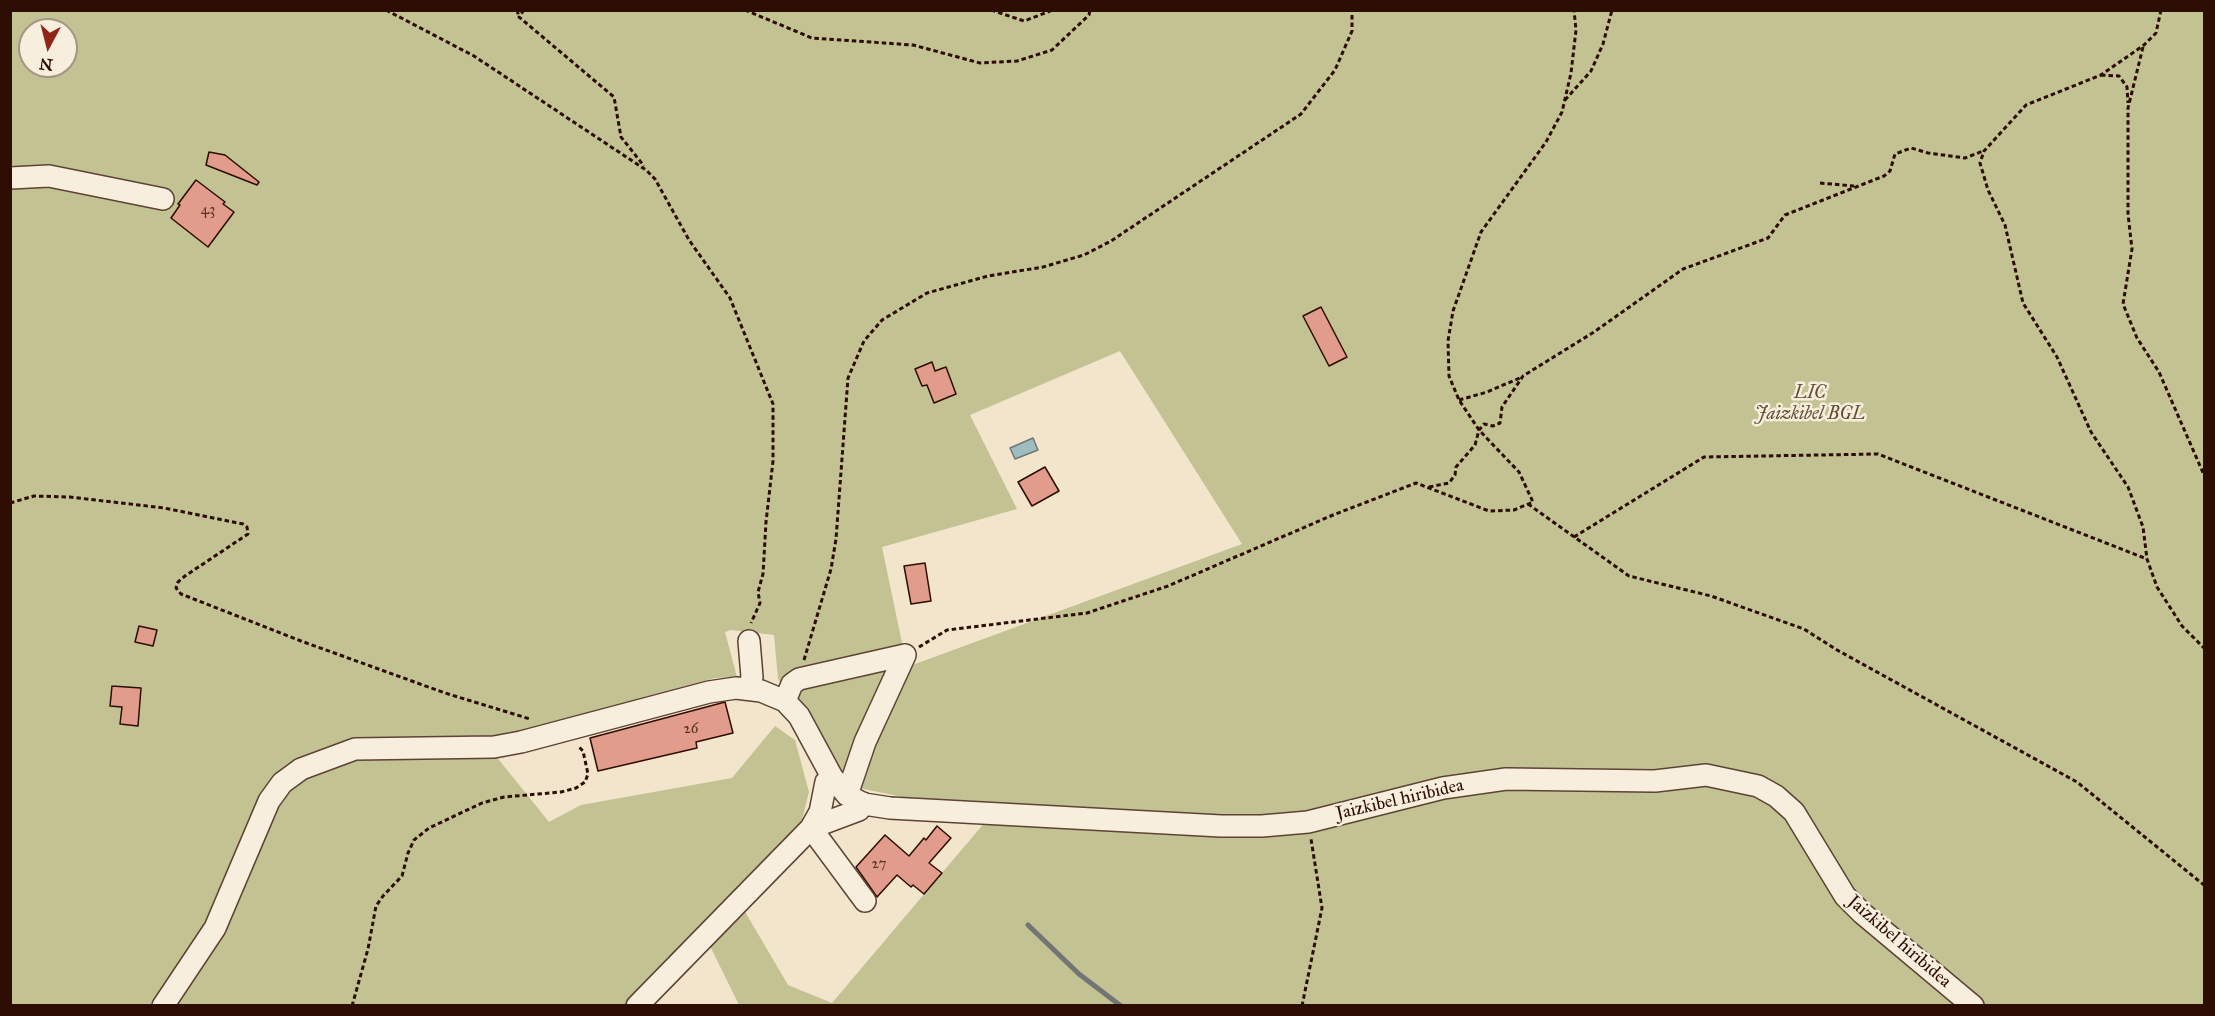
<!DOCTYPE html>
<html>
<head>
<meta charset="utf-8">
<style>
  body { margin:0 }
  #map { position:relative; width:2215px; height:1016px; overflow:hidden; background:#f3e5cb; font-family:"IM FELL Great Primer",serif }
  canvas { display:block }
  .frame { position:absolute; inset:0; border:12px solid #2d0c01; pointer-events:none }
  .north { position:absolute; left:18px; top:18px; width:60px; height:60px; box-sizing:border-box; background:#f7eedd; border:2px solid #a69485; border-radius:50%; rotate:187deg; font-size:16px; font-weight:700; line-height:24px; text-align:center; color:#2d0c01 }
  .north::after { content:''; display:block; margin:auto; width:21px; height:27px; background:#8f2418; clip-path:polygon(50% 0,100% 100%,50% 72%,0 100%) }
</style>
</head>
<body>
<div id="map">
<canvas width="2215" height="1016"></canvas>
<div class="frame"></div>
<div class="north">N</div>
</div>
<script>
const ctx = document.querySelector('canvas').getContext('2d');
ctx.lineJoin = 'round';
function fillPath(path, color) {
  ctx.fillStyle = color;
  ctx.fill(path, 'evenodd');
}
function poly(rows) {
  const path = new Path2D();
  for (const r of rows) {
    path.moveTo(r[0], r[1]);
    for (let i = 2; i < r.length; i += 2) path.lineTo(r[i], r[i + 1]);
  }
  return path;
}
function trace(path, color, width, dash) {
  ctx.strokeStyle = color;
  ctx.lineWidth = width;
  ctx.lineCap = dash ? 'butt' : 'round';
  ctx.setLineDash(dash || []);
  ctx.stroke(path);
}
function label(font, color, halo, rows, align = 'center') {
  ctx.font = font + ' "IM FELL Great Primer",serif';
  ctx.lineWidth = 5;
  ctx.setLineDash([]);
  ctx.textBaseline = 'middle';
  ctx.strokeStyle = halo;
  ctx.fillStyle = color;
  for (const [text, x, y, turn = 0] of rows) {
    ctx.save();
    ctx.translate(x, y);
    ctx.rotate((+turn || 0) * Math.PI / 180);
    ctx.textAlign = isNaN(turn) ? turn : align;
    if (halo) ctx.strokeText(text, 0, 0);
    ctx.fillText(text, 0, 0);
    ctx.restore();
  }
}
const green = poly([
  [10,11,2204,11,2204,1005,739,1005,709,944,628,1005,11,1005],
  [30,30,66,30,66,66,30,66],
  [1120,351,1242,544,907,667,882,547,1017,509,970,415],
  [731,630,774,635,778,679,854,787,991,815,832,1003,788,985,734,893,802,820,809,792,795,740,775,726,732,778,581,805,549,822,491,750,521,742,641,698,715,678,737,677,725,632]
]);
const water = poly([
  [1033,438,1038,450,1015,459,1010,448,1033,438]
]);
const stream = poly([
  [1028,925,1079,974,1121,1006]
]);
const building = poly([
  [209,152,225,155,259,182,257,185,206,165,209,152],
  [196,180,225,202,223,204,234,212,208,247,171,218,180,205,178,204,196,180],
  [1321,307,1347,357,1329,366,1303,316,1321,307],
  [932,362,935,371,946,367,956,394,934,403,927,385,922,386,915,369,932,362],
  [1045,467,1059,491,1032,506,1018,482,1045,467],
  [925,563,931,601,911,604,904,566,925,563],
  [139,626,157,630,153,646,135,642,139,626],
  [112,686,141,688,138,726,120,724,122,707,110,706,112,686],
  [725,702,733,733,696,742,697,748,598,771,590,738,725,702],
  [937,826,951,838,929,863,942,873,924,894,913,885,911,887,897,875,877,897,856,867,885,835,909,856,924,838,926,840,937,826]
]);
const path = poly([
  [386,10,474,56,646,170,655,179,689,240,730,298,773,404,773,461,766,522,763,574,758,592,760,603,751,623],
  [517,10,519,17],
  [524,10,519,17,614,97,621,137,644,166],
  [745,10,812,38,913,45,980,63,1017,61,1052,50,1089,15,1090,10],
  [991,10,1024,21,1053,10],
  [2161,10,2156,33,2144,45,2101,75,2026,105,1984,151,1980,163,1988,190,2005,225,2023,303,2057,357,2091,432,2128,487,2143,527,2147,559,2157,587,2182,626,2204,648],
  [2143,47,2128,108,2128,214,2132,249,2123,304,2137,338,2159,372,2204,475],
  [2101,75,2119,76,2127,87,2128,103],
  [1565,100,1591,71,1603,44,1612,10],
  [1820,183,1854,186],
  [1459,400,1487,392,1522,377],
  [1429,487,1449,483,1455,475,1456,467,1475,445,1479,430,1484,424,1493,426,1500,423,1502,407,1523,376,1594,332,1683,269,1768,238,1785,215,1884,176,1890,171,1895,154,1911,148,1928,153,1965,158,1983,151],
  [10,503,34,496,70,497,164,508,243,524,247,527,248,534,185,576,178,582,176,588,181,594,301,641,445,693,530,719],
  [1528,504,1629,576,1711,596,1804,629,1837,650,2077,782,2204,885],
  [1574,537,1704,457,1878,454,2147,559],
  [919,647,947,630,1087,613,1168,586,1333,515,1416,483,1489,511,1514,510,1533,502,1519,472,1479,430,1459,400,1449,376,1448,341,1453,311,1481,232,1546,142,1562,112,1571,73,1576,30,1574,10],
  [804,660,831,569,836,539,848,378,864,341,882,320,927,293,988,276,1043,267,1084,255,1111,241,1301,114,1335,70,1352,31,1352,10],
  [352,1006,368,949,376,906,383,896,402,876,408,853,414,840,429,828,482,803,504,797,561,792,576,788,585,782,588,774,583,751,578,746],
  [1302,1006,1322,908,1311,839]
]);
const minor = poly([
  [10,178,49,176,163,199],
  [749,689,752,677,749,641],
  [785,701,792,684,799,679,905,655],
  [847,795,865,742,905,655],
  [811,828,865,901],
  [811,828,859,810,863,803],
  [163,1006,215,928,269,801,282,783,301,769,355,749,494,747,521,742,709,692,736,688,761,691,785,701,799,716,832,777,847,795,864,804,890,808,1221,826,1262,826,1308,822,1443,788,1506,779,1655,781,1706,775,1758,786,1776,796,1794,812,1845,896,1862,913,1973,1006],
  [637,1006,811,828,820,812,826,782,832,777]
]);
const numberNames = [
  ["43",208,210],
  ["26",691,729],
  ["27",879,864]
];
const parkNames = [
  ["LIC",1810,394],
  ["Jaizkibel BGL",1810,415]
];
const streetNames = [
  ["Jaizkibel hiribidea",1400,800,-13],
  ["Jaizkibel hiribidea",1899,942,41]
];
fillPath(green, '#c2c292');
fillPath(water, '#9fbdc0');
trace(water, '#717674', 1.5);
trace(stream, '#717674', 5);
fillPath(building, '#e29c8c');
trace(building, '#2d0c01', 1.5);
trace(minor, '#5e4234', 24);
trace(path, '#2d0c01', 3, [4.5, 3]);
trace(minor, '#f7eedd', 21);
label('15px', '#5a3024', null, numberNames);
label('italic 18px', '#614c34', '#f7eedd', parkNames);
label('18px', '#2d0c01', '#f7eedd', streetNames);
</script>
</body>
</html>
